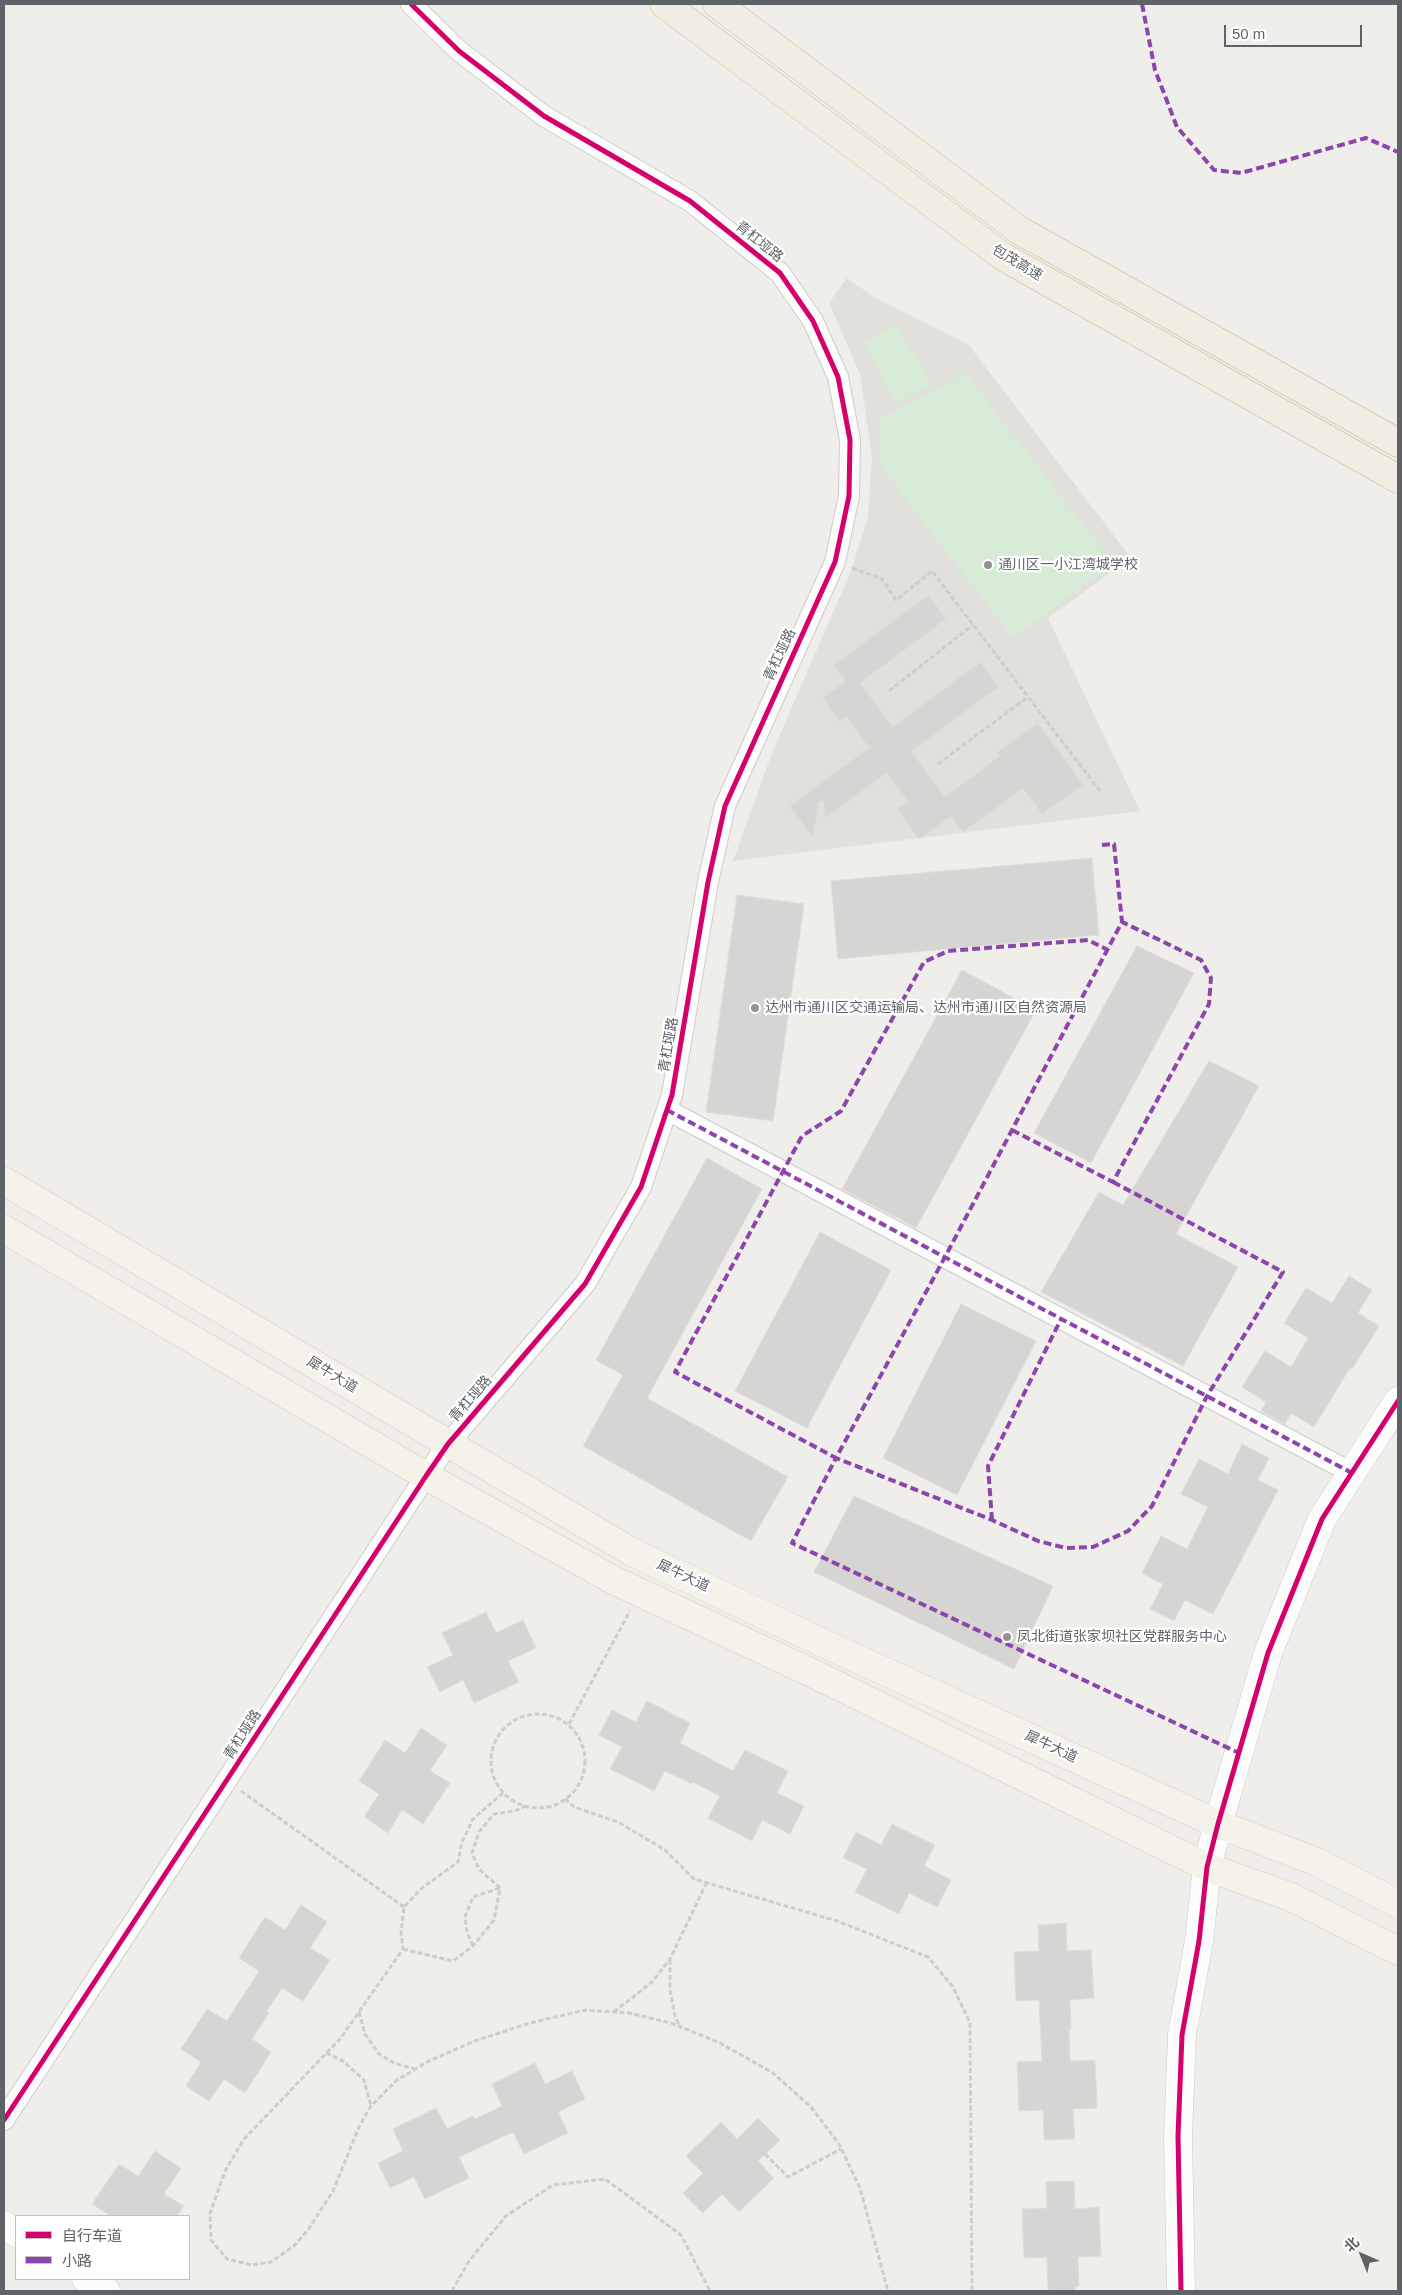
<!DOCTYPE html>
<html>
<head>
<meta charset="utf-8">
<style>
  body { margin:0 }
  #map { position:relative; width:1402px; height:2295px; overflow:hidden; background:#efeeea; font-family:Helvetica,"Noto Sans SC",sans-serif }
  canvas { display:block }
  .frame { position:absolute; inset:0; border:5px solid #5f6368; pointer-events:none }
  .legend { position:absolute; left:15px; top:2215px; width:175px; height:65px; box-sizing:border-box; background:#fff; border:1px solid #bfc1c3; margin:0; padding:6px 9px; list-style:none; font-size:15px; color:#5f6368 }
  .legend li { display:flex; align-items:center; gap:10px; height:25px }
  .legend b { width:25px; border:1px solid #bfc1c3 }
  .north { position:absolute; left:1337px; top:2230px; width:50px; height:50px; -webkit-text-stroke:4px #fff; paint-order:stroke; rotate:316deg; font-size:14px; font-weight:700; line-height:20px; text-align:center; color:#5f6368 }
  .north::after { content:''; display:block; margin:auto; width:18px; height:22px; background:#5f6368; clip-path:polygon(50% 0,100% 100%,50% 72%,0 100%) }
  .scale { position:absolute; left:1224px; top:25px; width:138px; height:22px; box-sizing:border-box; border:2px solid #5f6368; border-top:0; padding-left:6px; font-size:15px; line-height:18px; white-space:nowrap; color:#5f6368; -webkit-text-stroke:4px #fff; paint-order:stroke }
</style>
</head>
<body>
<div id="map">
<canvas width="1402" height="2295"></canvas>
<div class="frame"></div>
<ul class="legend">
<li><b style="height:6px;background:#d6006c"></b>自行车道</li>
<li><b style="height:6px;background:#8e44ad"></b>小路</li>
</ul>
<div class="north">北</div>
<div class="scale">50 m</div>
</div>
<script>
const ctx = document.querySelector('canvas').getContext('2d');
ctx.lineJoin = 'round';
function fillPath(path, color) {
  ctx.fillStyle = color;
  ctx.fill(path, 'evenodd');
}
function poly(rows) {
  const path = new Path2D();
  for (const r of rows) {
    if (r.length === 3) {
      path.moveTo(r[0] + r[2], r[1]);
      path.arc(r[0], r[1], r[2], 0, 2 * Math.PI);
      continue;
    }
    path.moveTo(r[0], r[1]);
    for (let i = 2; i < r.length; i += 2) path.lineTo(r[i], r[i + 1]);
  }
  return path;
}
function trace(path, color, width, dash) {
  ctx.strokeStyle = color;
  ctx.lineWidth = width;
  ctx.lineCap = dash ? 'butt' : 'round';
  ctx.setLineDash(dash || []);
  ctx.stroke(path);
}
function label(font, color, halo, rows, align = 'center') {
  ctx.font = font + ' Helvetica,"Noto Sans SC",sans-serif';
  ctx.lineWidth = 4.5;
  ctx.setLineDash([]);
  ctx.textBaseline = 'middle';
  ctx.strokeStyle = halo;
  ctx.fillStyle = color;
  for (const [text, x, y, turn = 0] of rows) {
    ctx.save();
    ctx.translate(x, y);
    ctx.rotate((+turn || 0) * Math.PI / 180);
    ctx.textAlign = isNaN(turn) ? turn : align;
    if (halo) ctx.strokeText(text, 0, 0);
    ctx.fillText(text, 0, 0);
    ctx.restore();
  }
}
const education = poly([
  [847,278,874,297,968,344,1131,558,1048,618,1140,811,733,861,772,753,851,571,868,517,872,457,860,374,829,303]
]);
const green = poly([
  [897,325,931,385,898,404,864,343],
  [965,373,1114,563,1013,638,882,469,878,420]
]);
const building = poly([
  [929,595,946,619,860,683,893,727,981,662,999,687,911,751,945,797,1000,756,997,752,1038,723,1083,785,1042,814,1023,788,963,832,951,816,919,839,897,809,908,801,887,773,825,818,824,802,819,801,813,837,790,806,869,748,846,716,839,721,823,698,846,681,834,665,929,595],
  [1092,858,1099,935,838,959,831,881,1092,858],
  [737,895,804,904,773,1121,706,1112,737,895],
  [1137,946,1194,973,1091,1163,1034,1133,1137,946],
  [962,970,1036,1010,916,1228,842,1189,962,970],
  [1209,1061,1259,1086,1176,1234,1238,1267,1183,1366,1041,1292,1099,1192,1123,1205,1209,1061],
  [707,1158,762,1189,647,1398,788,1477,751,1541,583,1446,623,1375,596,1360,707,1158],
  [820,1232,891,1270,807,1428,735,1391,820,1232],
  [1349,1276,1372,1290,1358,1313,1379,1326,1352,1369,1350,1368,1314,1427,1291,1413,1285,1424,1261,1411,1266,1402,1242,1387,1265,1351,1291,1367,1308,1338,1284,1323,1306,1288,1332,1303,1349,1276],
  [961,1304,1036,1341,957,1495,883,1458,961,1304],
  [1242,1444,1269,1458,1258,1480,1278,1490,1213,1614,1185,1600,1174,1621,1150,1609,1163,1584,1142,1573,1161,1536,1187,1549,1208,1507,1181,1494,1199,1459,1228,1474,1242,1444],
  [854,1496,1053,1586,1014,1669,814,1572,854,1496],
  [486,1612,496,1633,523,1620,536,1648,508,1661,519,1682,474,1703,463,1680,440,1692,427,1667,453,1655,442,1633,486,1612],
  [647,1701,690,1723,680,1743,733,1771,745,1750,788,1771,777,1793,804,1806,790,1834,762,1820,752,1841,708,1818,720,1796,693,1782,692,1784,665,1771,654,1791,610,1769,622,1747,599,1735,612,1710,636,1722,647,1701],
  [421,1728,447,1745,430,1771,450,1783,423,1824,402,1810,388,1833,364,1817,379,1794,359,1781,385,1740,405,1753,421,1728],
  [892,1824,935,1845,924,1866,951,1880,937,1907,909,1893,899,1914,855,1892,867,1869,843,1858,856,1832,881,1845,892,1824],
  [301,1905,327,1922,310,1948,330,1960,303,2001,282,1988,266,2012,269,2013,252,2039,271,2052,245,2093,224,2079,209,2101,186,2086,201,2062,181,2049,207,2009,227,2021,259,1971,239,1958,265,1917,285,1930,301,1905],
  [1066,1923,1067,1951,1091,1950,1094,1998,1070,2000,1071,2029,1069,2029,1070,2061,1095,2060,1097,2108,1073,2109,1075,2139,1044,2140,1043,2110,1019,2111,1017,2062,1042,2061,1039,2000,1016,2001,1014,1952,1039,1951,1038,1925,1066,1923],
  [535,2063,545,2084,572,2071,585,2099,558,2112,568,2133,524,2154,513,2132,459,2157,469,2178,425,2199,414,2177,390,2188,378,2163,403,2151,393,2129,436,2108,447,2129,473,2116,475,2119,502,2106,492,2084,535,2063],
  [758,2118,780,2140,758,2161,774,2178,739,2212,722,2194,703,2213,683,2193,703,2173,686,2156,721,2122,737,2139,758,2118],
  [155,2151,181,2168,164,2194,184,2206,177,2216,111,2216,92,2204,119,2164,138,2176,155,2151],
  [1074,2181,1075,2209,1099,2207,1101,2256,1078,2257,1079,2286,1075,2287,1075,2291,1048,2291,1047,2257,1024,2258,1022,2209,1047,2208,1046,2182,1074,2181]
]);
const path = poly([
  [852,568,882,579,896,600,932,571,1100,791],
  [889,691,973,625],
  [938,764,1028,697],
  [538,1761,47],
  [569,1724,630,1611],
  [241,1791,404,1907],
  [503,1793,473,1819,462,1842,458,1862,422,1888,404,1907,401,1933,403,1949,340,2039,244,2139,226,2169,210,2213,211,2240,227,2259,252,2265,271,2262,294,2246,308,2230,333,2191,359,2127,371,2106,397,2080,429,2061,475,2041,530,2023,585,2010,629,2013,671,2023,720,2043,773,2073,811,2107,839,2144,860,2188,888,2291],
  [565,1799,574,1807,618,1822,665,1850,694,1879,837,1921,928,1957,953,1987,970,2023,972,2291],
  [473,1946,467,1932,465,1917,473,1897,500,1888],
  [403,1949,453,1961,473,1946,494,1920,500,1888,479,1869,472,1853,479,1832,494,1814,515,1811,526,1806],
  [670,1960,670,1990,675,2016,680,2027],
  [359,2012,365,2034,379,2054,394,2063,415,2069],
  [614,2012,652,1982,670,1959,707,1882],
  [326,2053,343,2061,364,2080,371,2106],
  [765,2154,788,2177,841,2149],
  [452,2291,469,2261,506,2216,553,2185,605,2179,681,2235,710,2291]
]);
const street = poly([
  [667,1110,1352,1473],
  [4,2120,426,1476,448,1444,585,1284,641,1187,672,1095,708,882,725,806,835,562,849,496,850,440,838,377,813,321,780,273,690,201,544,116,459,51,411,4]
]);
const secondary = poly([
  [4,2225,16,2233],
  [86,2279,106,2291],
  [1181,2291,1178,2136,1182,2035,1199,1941,1207,1867,1218,1824,1268,1653,1322,1519,1398,1401]
]);
const primary = poly([
  [4,1181,632,1552,823,1643,1218,1824,1317,1862,1398,1904],
  [4,1229,426,1476,613,1580,812,1673,1207,1867,1291,1897,1398,1951]
]);
const highway = poly([
  [664,4,1002,256,1398,479],
  [717,4,1019,230,1398,443]
]);
const quiet = poly([
  [1142,4,1155,70,1177,127,1214,170,1241,173,1366,138,1398,152],
  [1102,845,1114,844,1122,922,1012,1130,945,1257,836,1458,675,1372,802,1136,841,1111,924,962,948,951,1088,940,1108,950],
  [667,1110,1352,1473],
  [1012,1130,1113,1182,1209,1004,1211,978,1201,960,1122,922],
  [1113,1182,1283,1272,1207,1396,1152,1506,1128,1531,1093,1547,1066,1548,1038,1541,992,1520,836,1458,792,1543,1239,1753],
  [992,1520,988,1466,1061,1319]
]);
const cycleway = poly([
  [4,2120,426,1476,448,1444,585,1284,641,1187,672,1095,708,882,725,806,835,562,849,496,850,440,838,377,813,321,780,273,690,201,544,116,459,51,411,4],
  [1181,2291,1178,2136,1182,2035,1199,1941,1207,1867,1218,1824,1268,1653,1322,1519,1398,1401]
]);
const markers = [
  [988,565,5,"#919496"],
  [755,1008,5,"#919496"],
  [1007,1637,5,"#919496"]
];
const streetNames = [
  ["青杠垭路",759,242,39],
  ["包茂高速",1017,263,31],
  ["青杠垭路",780,655,-65],
  ["青杠垭路",669,1045,-80],
  ["犀牛大道",332,1375,31],
  ["青杠垭路",471,1399,-49],
  ["犀牛大道",683,1576,25],
  ["青杠垭路",243,1735,-57],
  ["犀牛大道",1051,1747,25]
];
const poiNames = [
  ["通川区一小江湾城学校",998,565],
  ["达州市通川区交通运输局、达州市通川区自然资源局",765,1008],
  ["凤北街道张家坝社区党群服务中心",1017,1637]
];
fillPath(education, '#e2e0da');
fillPath(green, '#d8ebd6');
fillPath(building, '#d6d5d3');
trace(building, '#deddd9', 1);
trace(street, '#cbcccc', 22);
trace(secondary, '#cacacb', 29);
trace(primary, '#d7ceb8', 29);
trace(highway, '#c8b996', 29);
trace(path, '#cacfcc', 3, [5, 2.5]);
trace(street, '#fdfcfc', 20);
trace(secondary, '#fdfcfc', 28);
trace(primary, '#f4f2e9', 28);
trace(highway, '#f0ede3', 28);
trace(quiet, '#8e44ad', 4, [8, 4]);
trace(cycleway, '#d6006c', 5);
for (const [x, y, r, color] of markers) {
  const dot = new Path2D();
  dot.arc(x, y, r, 0, 2 * Math.PI);
  ctx.fillStyle = color;
  ctx.fill(dot);
  trace(dot, '#fff', 2);
}
label('14px', '#5f6368', '#fff', streetNames);
label('14px', '#5f6368', '#fff', poiNames, 'left');
</script>
</body>
</html>
